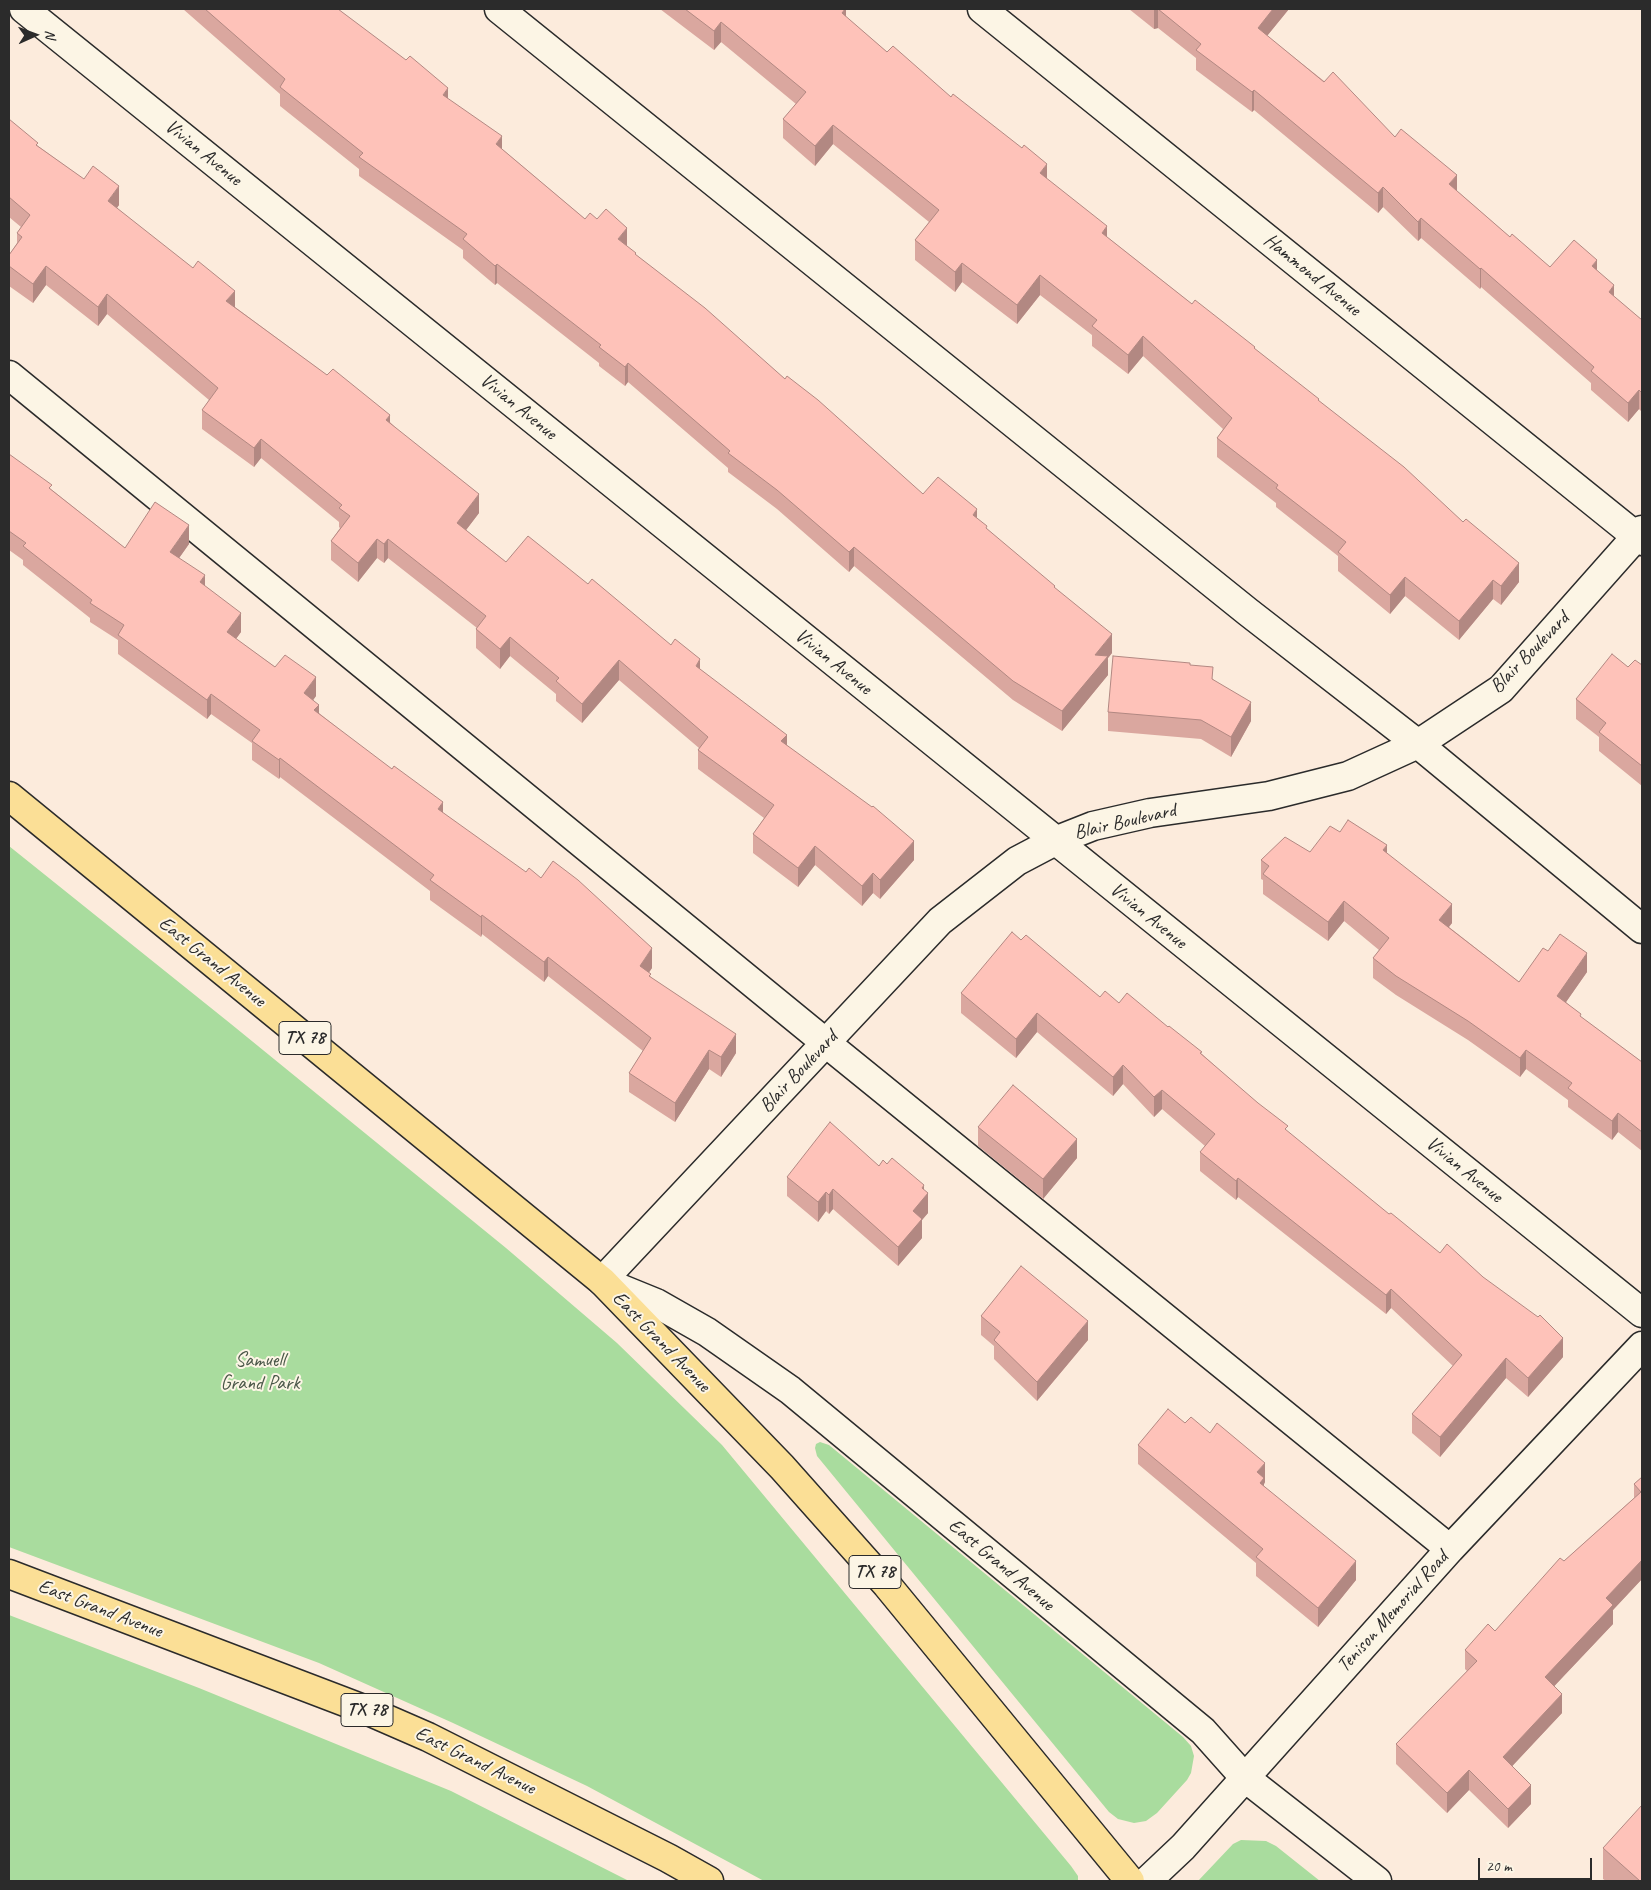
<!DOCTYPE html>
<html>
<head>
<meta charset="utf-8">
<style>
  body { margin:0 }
  #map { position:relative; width:1651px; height:1890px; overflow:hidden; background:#fcebdc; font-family:Caveat,sans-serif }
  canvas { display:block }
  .frame { position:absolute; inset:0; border:10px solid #2b2b2b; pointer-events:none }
  .north { position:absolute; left:10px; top:10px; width:50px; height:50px; -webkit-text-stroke:4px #fcf5e5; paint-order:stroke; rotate:88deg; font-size:14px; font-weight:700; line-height:20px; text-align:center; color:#2b2b2b }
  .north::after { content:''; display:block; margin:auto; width:18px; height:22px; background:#2b2b2b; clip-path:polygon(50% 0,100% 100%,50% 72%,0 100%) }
  .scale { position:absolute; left:1478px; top:1858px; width:114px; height:22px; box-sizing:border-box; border:2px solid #2b2b2b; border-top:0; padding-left:6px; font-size:15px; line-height:18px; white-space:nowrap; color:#2b2b2b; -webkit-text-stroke:4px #fcf5e5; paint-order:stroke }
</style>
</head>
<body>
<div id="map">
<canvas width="1651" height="1890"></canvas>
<div class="frame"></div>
<div class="north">N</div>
<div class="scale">20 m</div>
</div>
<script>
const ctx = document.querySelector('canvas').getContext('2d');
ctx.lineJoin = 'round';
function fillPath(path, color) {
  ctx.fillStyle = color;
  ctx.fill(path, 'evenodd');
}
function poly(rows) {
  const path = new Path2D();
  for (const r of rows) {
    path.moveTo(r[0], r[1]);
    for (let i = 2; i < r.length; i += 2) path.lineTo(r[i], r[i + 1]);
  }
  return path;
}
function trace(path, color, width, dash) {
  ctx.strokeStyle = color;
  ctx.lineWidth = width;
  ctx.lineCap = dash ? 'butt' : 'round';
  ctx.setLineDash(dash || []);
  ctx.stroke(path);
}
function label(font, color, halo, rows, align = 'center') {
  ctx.font = font + ' Caveat,sans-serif';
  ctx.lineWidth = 4;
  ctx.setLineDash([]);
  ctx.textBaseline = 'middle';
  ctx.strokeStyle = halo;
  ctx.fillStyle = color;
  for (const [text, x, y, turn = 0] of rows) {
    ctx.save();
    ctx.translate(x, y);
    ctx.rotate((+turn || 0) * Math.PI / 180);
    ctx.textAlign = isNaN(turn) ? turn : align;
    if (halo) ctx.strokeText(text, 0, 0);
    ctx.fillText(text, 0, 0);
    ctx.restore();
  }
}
const green = poly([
  [9,846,231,1024,506,1248,617,1343,722,1445,1071,1866,1078,1876,1078,1881,764,1881,587,1786,453,1723,319,1663,9,1547],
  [820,1442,829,1445,1183,1737,1191,1746,1194,1756,1191,1773,1187,1780,1157,1813,1146,1821,1134,1823,1118,1819,1109,1812,817,1456,815,1448,816,1444],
  [9,1615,199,1688,451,1791,629,1881,9,1881],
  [1241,1840,1266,1841,1276,1846,1320,1881,1198,1881,1233,1844]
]);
const minor = poly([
  [24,9,1642,1313],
  [499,9,1248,612,1418,744,1642,929],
  [982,9,1642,541],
  [9,375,826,1043,1450,1549],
  [1147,1881,1183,1847,1450,1549,1642,1346],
  [1377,1881,1244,1777,1203,1731,790,1390,707,1332,656,1303,602,1281,940,921,1017,861,1055,841,1093,826,1150,813,1269,796,1348,776,1418,744,1501,689,1642,530]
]);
const major = poly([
  [9,796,602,1281,782,1467,887,1585,1130,1881],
  [9,1574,366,1710,428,1737,668,1858,709,1881]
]);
const wall = poly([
  [183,9,338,9,448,99,502,149,585,219,627,246,636,255,785,379,923,494,977,518,987,529,1055,588,1112,653,1108,658,1108,675,1062,731,1013,700,854,566,849,572,777,509,728,472,728,468,628,382,625,386,599,366,599,363,497,283,495,285,463,258,463,250,359,176,359,169,280,106,280,94],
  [660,9,846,9,846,17,887,52,951,97,1047,179,1107,237,1192,304,1255,349,1319,401,1519,582,1501,605,1493,599,1459,640,1405,596,1390,614,1338,571,1338,556,1276,507,1276,503,1217,457,1217,438,1223,429,1143,356,1128,374,1092,346,1092,335,1040,295,1017,324,962,282,955,292,915,260,915,240,929,222,833,144,815,166,783,138,783,119,796,104,721,42,714,50],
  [1129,9,1289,9,1267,36,1395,137,1510,237,1550,267,1597,270,1614,297,1642,320,1642,412,1639,409,1628,422,1591,390,1591,383,1481,287,1480,289,1421,238,1418,241,1383,207,1378,213,1254,110,1252,112,1196,70,1196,58,1158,28,1154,29],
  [9,119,38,146,119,205,117,208,235,307,390,422,479,513,466,530,506,562,588,584,700,669,787,746,914,860,880,899,873,893,862,906,815,865,798,887,753,853,753,834,764,818,698,769,698,750,699,748,619,680,582,723,556,701,556,694,510,656,500,669,476,648,476,629,477,628,388,558,384,563,377,558,358,582,331,560,331,541,340,528,339,527,339,522,261,458,254,467,202,429,202,410,209,400,107,314,98,326,46,285,33,303,9,286,9,255,17,243,17,233,21,227,9,217],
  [9,454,52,490,125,548,189,544,179,558,205,586,241,632,236,639,316,696,313,700,319,713,443,813,652,968,649,972,651,978,736,1053,721,1077,709,1069,675,1122,629,1092,629,1073,643,1051,548,976,544,982,482,934,481,937,430,900,430,891,280,777,279,779,252,760,252,743,211,714,207,719,118,654,118,640,90,622,90,618,23,565,23,560,9,550],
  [1190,665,1213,679,1251,721,1231,757,1201,739,1108,731,1108,712],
  [1642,665,1642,786,1599,751,1599,737,1576,719,1576,699,1628,667],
  [1340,832,1387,853,1452,923,1449,927,1519,982,1548,951,1587,972,1566,1002,1581,1017,1642,1062,1642,1151,1618,1132,1612,1140,1568,1107,1568,1100,1526,1069,1520,1077,1468,1040,1396,995,1373,978,1373,958,1379,950,1344,921,1328,941,1263,894,1263,880,1261,879,1261,860,1310,852],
  [1021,940,1100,997,1119,1003,1202,1054,1288,1132,1563,1357,1528,1397,1506,1378,1440,1457,1412,1433,1412,1414,1453,1366,1391,1308,1386,1314,1238,1197,1236,1200,1200,1171,1200,1152,1205,1146,1162,1109,1154,1117,1123,1084,1113,1096,1037,1032,1016,1058,961,1013,961,993],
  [978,1127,1077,1158,1043,1199,978,1146],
  [887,1164,924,1190,928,1213,922,1220,922,1238,898,1266,833,1209,829,1214,826,1211,818,1222,787,1196,787,1177],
  [981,1316,1088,1340,1037,1401,994,1359,994,1346,981,1335],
  [1185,1423,1210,1433,1265,1482,1264,1484,1264,1486,1356,1580,1318,1627,1256,1576,1256,1563,1138,1464,1138,1445],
  [1642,1477,1642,1579,1613,1610,1613,1624,1554,1686,1562,1713,1512,1766,1531,1804,1508,1828,1469,1790,1447,1813,1396,1764,1396,1744,1467,1671,1465,1669,1465,1650,1495,1631,1564,1561,1634,1498,1634,1484],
  [1603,1848,1642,1881,1606,1881,1603,1879]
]);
const shadedWall = poly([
  [845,9,846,9,846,27,842,13],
  [1158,9,1158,28,1154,29,1154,10],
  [1273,9,1289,9,1258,47,1258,28],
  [721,22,721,42,714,50,714,31],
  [448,88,448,107,443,95],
  [1254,90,1254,110,1252,112,1252,92],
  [833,125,833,144,815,166,815,146],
  [502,136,502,155,496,144],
  [1047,164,1047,183,1040,173],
  [1457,175,1457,194,1449,184],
  [119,186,119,205,108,220,108,201],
  [1383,187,1383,207,1378,213,1378,193],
  [1421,218,1421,238,1418,241,1418,222],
  [1107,226,1107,245,1102,233],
  [627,228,627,247,618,239],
  [1597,260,1597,279,1592,266],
  [962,263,962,282,955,292,955,272],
  [497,264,497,283,495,285,495,266],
  [46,266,46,285,33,303,33,284],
  [1481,268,1481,287,1480,289,1480,269],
  [1040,275,1040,295,1017,324,1017,305],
  [1614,285,1614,305,1609,292],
  [235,291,235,310,226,301],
  [107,294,107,314,98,326,98,307],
  [1143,336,1143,356,1128,374,1128,355],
  [628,363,628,382,625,386,625,367],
  [1639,390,1639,409,1628,422,1628,403],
  [390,415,390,434,386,420],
  [261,439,261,458,254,467,254,448],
  [479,494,479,513,457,542,457,523],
  [977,509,977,528,973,515],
  [189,525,189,544,170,571,170,552],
  [377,539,377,558,358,582,358,563],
  [388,539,388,558,384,563,384,544],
  [854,547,854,566,849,572,849,552],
  [1519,563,1519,582,1501,605,1501,586],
  [205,575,205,594,200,582],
  [1405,577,1405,596,1390,614,1390,595],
  [1493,580,1493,599,1459,640,1459,621],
  [241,613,241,632,227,651,227,632],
  [1112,634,1112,653,1108,658,1108,675,1062,731,1062,711,1095,655],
  [510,637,510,656,500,669,500,649],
  [700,659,700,679,696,666],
  [619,660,619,680,582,723,582,704],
  [316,677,316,696,304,713,304,693],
  [211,694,211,714,207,719,207,700],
  [1251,702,1251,721,1231,757,1231,737],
  [319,705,319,724,314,710],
  [787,735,787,754,781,741],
  [280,758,280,777,279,779,279,760],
  [443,802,443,822,438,809],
  [914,841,914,860,880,899,880,880],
  [1387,845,1387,865,1383,850],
  [815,846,815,865,798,887,798,868],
  [873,873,873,893,862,906,862,886],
  [1344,901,1344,921,1328,941,1328,922],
  [1452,904,1452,923,1439,939,1439,920],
  [482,915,482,934,481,937,481,917],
  [652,948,652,968,640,986,640,966],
  [1587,953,1587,972,1557,1015,1557,996],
  [548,957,548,976,544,982,544,962],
  [1037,1013,1037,1032,1016,1058,1016,1039],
  [736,1034,736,1053,721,1077,721,1057],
  [709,1050,709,1069,675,1122,675,1103],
  [1526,1050,1526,1069,1520,1077,1520,1058],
  [1123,1065,1123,1084,1113,1096,1113,1077],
  [1162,1090,1162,1109,1154,1117,1154,1097],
  [1618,1113,1618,1132,1612,1140,1612,1121],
  [1077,1139,1077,1158,1043,1199,1043,1179],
  [1238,1178,1238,1197,1236,1200,1236,1181],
  [924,1185,924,1197,928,1193,928,1213,922,1220,922,1238,898,1266,898,1247,922,1188],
  [833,1189,833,1209,829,1214,829,1195],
  [826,1192,826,1211,818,1222,818,1202],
  [1391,1289,1391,1308,1386,1314,1386,1295],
  [1088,1321,1088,1340,1037,1401,1037,1382],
  [1563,1338,1563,1357,1528,1397,1528,1378],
  [1506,1358,1506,1378,1440,1457,1440,1437],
  [1265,1463,1265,1482,1264,1484,1264,1497,1257,1472],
  [1642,1560,1642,1579,1613,1610,1613,1624,1545,1696,1545,1677,1606,1598],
  [1356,1561,1356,1580,1318,1627,1318,1608],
  [1562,1694,1562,1713,1503,1776,1503,1757],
  [1469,1770,1469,1790,1447,1813,1447,1793],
  [1531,1785,1531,1804,1508,1828,1508,1809]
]);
const building = poly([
  [205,9,338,9,406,60,410,56,448,88,443,95,502,136,496,144,585,219,590,213,597,219,606,209,627,228,618,239,636,253,635,254,705,308,785,379,787,376,818,400,923,494,938,477,977,509,973,515,987,526,986,528,1055,586,1054,587,1112,634,1095,655,1108,656,1062,711,1013,681,854,547,849,552,777,490,728,453,730,451,628,363,625,367,599,347,601,345,497,264,495,266,463,239,467,234,359,157,363,153,280,87,285,79,205,9],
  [685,9,845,9,842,13,887,52,893,46,951,97,953,94,1022,148,1024,145,1047,164,1040,173,1107,226,1102,233,1192,304,1195,300,1255,347,1254,348,1319,399,1318,400,1404,467,1463,522,1466,519,1519,563,1501,586,1493,580,1459,621,1405,577,1390,595,1338,552,1346,542,1276,488,1278,485,1217,438,1232,418,1143,336,1128,355,1092,326,1097,320,1040,275,1017,305,962,263,955,272,915,240,939,210,833,125,815,146,783,119,806,92,721,22,714,31,685,9],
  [1158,9,1273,9,1258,28,1324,82,1333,72,1395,137,1401,129,1457,175,1449,184,1510,237,1512,234,1550,267,1574,240,1597,260,1592,266,1614,285,1609,292,1642,320,1642,393,1639,390,1628,403,1591,371,1594,367,1481,268,1480,269,1421,218,1418,222,1383,187,1378,193,1254,90,1252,92,1196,50,1201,44,1158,9],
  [9,119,38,143,36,145,84,179,93,166,119,186,108,201,193,268,198,261,235,291,226,301,327,375,333,369,390,415,386,420,479,494,457,523,506,562,528,536,588,584,592,579,671,645,675,639,700,659,696,666,787,735,781,741,872,807,873,806,914,841,880,880,873,873,862,886,815,846,798,868,753,834,774,805,698,750,708,737,619,660,582,704,556,681,559,678,510,637,500,649,476,629,486,616,388,539,384,544,377,539,358,563,331,541,350,516,339,508,342,505,261,439,254,448,202,410,218,388,107,294,98,307,46,266,33,284,9,266,9,255,22,237,17,233,30,215,9,197,9,119],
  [9,454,52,485,49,488,125,548,155,502,189,525,170,552,205,575,200,582,241,613,227,632,275,667,285,655,316,677,304,693,319,705,314,710,392,769,394,766,443,802,438,809,526,872,529,868,541,878,553,861,578,880,652,948,640,966,651,974,649,976,736,1034,721,1057,709,1050,675,1103,629,1073,651,1038,548,957,544,962,482,915,481,917,430,880,434,875,280,758,279,760,252,741,260,730,211,694,207,700,118,635,124,625,90,603,92,600,23,546,26,543,9,531,9,454],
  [1612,654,1628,667,1635,660,1642,665,1642,766,1599,732,1606,723,1576,699,1612,654],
  [1113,656,1190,663,1190,665,1213,667,1212,679,1251,702,1231,737,1201,720,1108,712,1113,656],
  [1348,820,1387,845,1383,850,1452,904,1439,920,1519,982,1543,948,1548,951,1560,934,1587,953,1557,996,1581,1014,1580,1016,1642,1062,1642,1132,1618,1113,1612,1121,1568,1088,1572,1083,1526,1050,1520,1058,1468,1021,1396,976,1373,958,1389,938,1344,901,1328,922,1263,874,1269,866,1261,860,1285,837,1310,852,1330,826,1340,832,1348,820],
  [1012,932,1021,940,1026,935,1100,997,1105,991,1119,1003,1127,993,1168,1027,1169,1026,1202,1052,1200,1053,1258,1103,1288,1126,1285,1129,1389,1214,1391,1213,1440,1253,1447,1244,1483,1277,1538,1317,1540,1315,1563,1338,1528,1378,1506,1358,1440,1437,1412,1414,1462,1355,1391,1289,1386,1295,1238,1178,1236,1181,1200,1152,1215,1134,1162,1090,1154,1097,1123,1065,1113,1077,1037,1013,1016,1039,961,993,1012,932],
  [1013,1085,1077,1139,1043,1179,978,1127,1013,1085],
  [830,1122,879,1166,883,1160,887,1164,892,1158,924,1185,922,1188,928,1193,913,1211,922,1219,898,1247,833,1189,829,1195,826,1192,818,1202,787,1177,830,1122],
  [1021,1266,1088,1321,1037,1382,994,1340,1000,1332,981,1316,1021,1266],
  [1168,1409,1185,1423,1191,1417,1210,1433,1217,1423,1265,1463,1257,1472,1264,1478,1260,1483,1356,1561,1318,1608,1256,1557,1263,1549,1138,1445,1168,1409],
  [1642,1477,1642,1560,1606,1598,1613,1605,1545,1677,1562,1694,1503,1757,1531,1785,1508,1809,1469,1770,1447,1793,1396,1744,1477,1661,1465,1650,1488,1624,1495,1631,1560,1558,1564,1561,1641,1492,1634,1484,1642,1477],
  [1642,1805,1642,1881,1640,1881,1603,1848,1642,1805]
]);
const shields = [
  [305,1038,52],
  [875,1572,52],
  [367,1710,52]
];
const shieldNames = [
  ["TX 78",305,1038],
  ["TX 78",875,1572],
  ["TX 78",367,1710]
];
const streetNames = [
  ["Vivian Avenue",203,153,39],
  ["Hammond Avenue",1312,275,39],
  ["Vivian Avenue",518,407,39],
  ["Blair Boulevard",1530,653,-46],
  ["Vivian Avenue",833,662,39],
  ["Blair Boulevard",1125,822,-13],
  ["Vivian Avenue",1148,916,39],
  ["East Grand Avenue",212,962,39],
  ["Blair Boulevard",799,1072,-47],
  ["Vivian Avenue",1464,1170,39],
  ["East Grand Avenue",661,1342,46],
  ["East Grand Avenue",1001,1565,40],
  ["East Grand Avenue",100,1609,21],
  ["Tenison Memorial Road",1393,1612,-48],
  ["East Grand Avenue",475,1761,26]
];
const parkNames = [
  ["Samuell",260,1361],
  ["Grand Park",260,1384]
];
fillPath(green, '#a9dc9e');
trace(minor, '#2b2b2b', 31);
trace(major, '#2b2b2b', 31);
trace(minor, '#fcf5e5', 28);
trace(major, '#fbdf96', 28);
fillPath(wall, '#daa79f');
fillPath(shadedWall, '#b28882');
fillPath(building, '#fec2b9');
trace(building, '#b28882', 1);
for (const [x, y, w] of shields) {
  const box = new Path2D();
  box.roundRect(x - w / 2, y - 16.5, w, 33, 4);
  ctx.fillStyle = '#fcf5e5';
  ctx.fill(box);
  trace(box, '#2b2b2b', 1);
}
label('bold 19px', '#2b2b2b', null, shieldNames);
label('20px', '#2b2b2b', '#fcf5e5', streetNames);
label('20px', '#4a5748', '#fcf5e5', parkNames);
</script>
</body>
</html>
